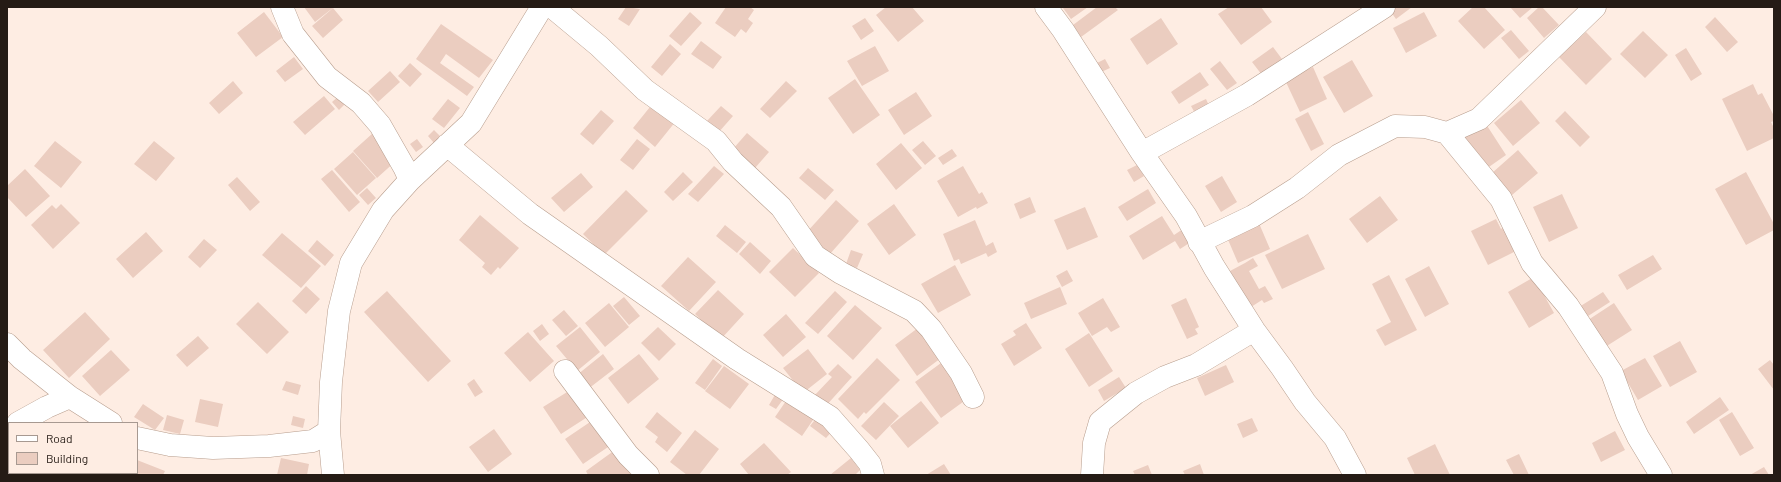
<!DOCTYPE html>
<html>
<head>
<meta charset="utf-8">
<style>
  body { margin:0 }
  #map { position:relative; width:1781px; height:482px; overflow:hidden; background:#feede3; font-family:Barlow,sans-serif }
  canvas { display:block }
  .frame { position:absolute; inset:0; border:8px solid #251b15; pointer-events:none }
  .legend { position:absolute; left:8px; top:422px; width:130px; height:52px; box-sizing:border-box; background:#feede3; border:1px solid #a79991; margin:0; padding:5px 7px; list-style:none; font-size:12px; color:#251b15 }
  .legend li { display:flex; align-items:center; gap:8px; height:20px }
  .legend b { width:20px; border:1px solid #a79991 }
</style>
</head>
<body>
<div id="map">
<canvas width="1781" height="482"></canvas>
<div class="frame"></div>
<ul class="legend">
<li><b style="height:5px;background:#fff"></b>Road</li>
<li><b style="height:11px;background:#ebcdc0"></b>Building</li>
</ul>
</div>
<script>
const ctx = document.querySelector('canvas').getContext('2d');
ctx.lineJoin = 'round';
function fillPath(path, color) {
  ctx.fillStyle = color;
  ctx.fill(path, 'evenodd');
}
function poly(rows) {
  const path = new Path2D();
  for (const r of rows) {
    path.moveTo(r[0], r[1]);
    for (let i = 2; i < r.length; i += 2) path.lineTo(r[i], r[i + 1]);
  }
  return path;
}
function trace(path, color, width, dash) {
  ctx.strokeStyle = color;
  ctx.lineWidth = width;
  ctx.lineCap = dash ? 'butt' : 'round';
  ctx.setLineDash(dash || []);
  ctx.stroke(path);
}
const building = poly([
  [304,7,334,7,315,22],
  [626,7,640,9,629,26,618,19],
  [726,7,750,7,754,10,748,19,753,23,746,33,741,29,735,37,715,23],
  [886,7,912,7,924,21,898,42,876,15],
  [1064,7,1088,7,1071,19,1063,8],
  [1097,7,1115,7,1118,10,1081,37,1073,25],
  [1229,7,1261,7,1272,22,1241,45,1218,14],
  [1389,7,1412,7,1396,19,1388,8],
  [1473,7,1484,7,1505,30,1484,49,1458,21],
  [1510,7,1533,7,1520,18],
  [1539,7,1542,7,1559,25,1544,38,1527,18],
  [333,8,343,20,323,38,312,26],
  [264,12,283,37,256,57,237,33],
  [690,12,702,23,681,46,669,36],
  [1424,12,1437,36,1406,53,1393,28],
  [1715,17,1738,42,1727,52,1705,27],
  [865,18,874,31,861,40,852,26],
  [1161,18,1178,44,1147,65,1130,39],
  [441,24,493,60,479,78,446,54,440,63,474,87,467,96,416,59],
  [1511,30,1529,51,1519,59,1501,38],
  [1643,31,1668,55,1645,78,1620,54],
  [1586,32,1612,59,1586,85,1559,57],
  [701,41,722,57,713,69,691,54],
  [670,44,681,54,662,76,651,67],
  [875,46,889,71,862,86,847,61],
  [1273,47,1282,59,1262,75,1252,62],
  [1686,48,1702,74,1691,81,1675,55],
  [294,57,303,69,285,82,276,71],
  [1105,59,1110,68,1097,74,1093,65],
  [1352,60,1373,96,1344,113,1323,77],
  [1220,61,1237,83,1227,90,1210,69],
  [410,63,422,74,410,87,398,76],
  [1313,67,1327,99,1300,112,1285,80],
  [390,71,400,82,378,102,368,91],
  [1200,72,1209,85,1179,104,1171,92],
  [855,79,880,115,853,134,828,98],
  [233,81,243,93,219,114,209,103],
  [786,81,797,91,770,118,760,109],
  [1753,84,1758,95,1762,93,1774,116,1774,121,1771,122,1774,128,1774,138,1747,151,1722,99],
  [916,92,932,116,904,135,888,110],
  [340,95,347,102,339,110,332,102],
  [324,96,335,109,305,135,293,122],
  [448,99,460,108,444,128,432,119],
  [1206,99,1210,108,1196,115,1191,106],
  [1521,100,1540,123,1513,146,1494,123],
  [654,102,676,121,655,147,633,128],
  [721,106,733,116,718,133,706,122],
  [601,110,614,121,593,145,580,134],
  [1565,111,1590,137,1580,147,1555,121],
  [1308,112,1324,144,1311,151,1295,119],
  [1484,121,1506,155,1486,169,1463,136],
  [434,130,441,137,434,143,428,136],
  [373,133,397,160,377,178,353,151],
  [747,133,769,152,755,168,733,149],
  [417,139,423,147,416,152,410,144],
  [637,139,650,149,633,170,620,160],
  [55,141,82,162,61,188,34,166],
  [154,141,175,158,156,181,134,164],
  [923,141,936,156,925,165,912,150],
  [901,143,922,168,896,190,876,164],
  [952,149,957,156,943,165,938,158],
  [1518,150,1538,173,1512,195,1492,173],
  [353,152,376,178,357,195,334,169],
  [1137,165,1144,176,1134,182,1127,170],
  [714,166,724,174,698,202,688,194],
  [963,166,979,194,982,192,988,203,977,209,976,207,958,217,937,181],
  [808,168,834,190,825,200,799,178],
  [25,169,50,196,26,217,7,197,7,186],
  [332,170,360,202,349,212,321,179],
  [683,172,693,182,673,201,664,192],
  [1746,172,1774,224,1774,230,1746,245,1715,189],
  [581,173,593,187,564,212,551,198],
  [1222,176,1237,202,1221,212,1205,186],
  [237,177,260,202,250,211,228,185],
  [367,188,376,198,368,205,359,195],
  [1148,189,1156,203,1127,221,1118,207],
  [626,190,648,211,604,255,583,234],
  [1562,194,1578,228,1549,242,1533,207],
  [1380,196,1398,220,1367,243,1349,219],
  [1030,197,1036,212,1020,219,1014,204],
  [836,200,859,221,830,254,806,233],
  [61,204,80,223,53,249,31,225,52,205,56,209],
  [894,204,916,235,889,255,867,224],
  [1085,207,1098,237,1067,250,1054,220],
  [480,215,519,248,500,269,498,267,491,275,482,267,485,263,459,240],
  [1162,216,1174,235,1183,229,1191,242,1180,249,1175,241,1143,260,1129,236],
  [1496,219,1501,229,1504,227,1516,251,1488,265,1471,231],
  [975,220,986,246,993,242,997,252,988,257,986,253,961,264,959,259,954,261,943,234],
  [1258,221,1270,249,1238,263,1226,235],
  [725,225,746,242,737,253,716,236],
  [146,232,163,251,133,278,116,259],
  [282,233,321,266,301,288,262,255],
  [1308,234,1325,269,1282,289,1265,255],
  [204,239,217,250,200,268,188,257],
  [317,240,334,255,325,266,308,251],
  [750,242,771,261,760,274,739,254],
  [793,248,819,273,795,297,769,272],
  [851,250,863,254,857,268,846,264],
  [1653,255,1662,269,1627,290,1618,275],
  [688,257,716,282,689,311,661,286],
  [1253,258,1258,266,1249,271,1259,289,1265,286,1273,299,1264,303,1262,300,1251,307,1230,271,1245,263,1248,268,1245,263],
  [955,265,971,295,938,313,921,284],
  [1429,266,1449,304,1425,317,1405,279],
  [1067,270,1073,281,1062,287,1056,276],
  [1389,275,1417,330,1385,346,1376,330,1391,322,1372,284],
  [1534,277,1554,313,1529,328,1508,292],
  [306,286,320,299,306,314,292,301],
  [1060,287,1067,304,1031,319,1024,303],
  [718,290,744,314,721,339,695,314],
  [387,291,451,361,428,382,364,312],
  [835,291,847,302,818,334,805,323],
  [1603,292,1610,302,1585,318,1579,307],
  [624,297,640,316,629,325,613,306],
  [1103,298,1120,327,1111,332,1107,327,1092,336,1078,313],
  [1186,298,1199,327,1195,329,1198,334,1187,339,1171,305],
  [258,302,289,332,267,354,236,324],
  [609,303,629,327,605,347,585,323],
  [1614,303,1632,330,1602,349,1585,322],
  [855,305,882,328,853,360,827,336],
  [564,310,578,326,566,336,552,320],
  [85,312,110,339,69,378,43,350],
  [786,314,806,337,783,357,763,335],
  [1026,323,1042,348,1014,366,1001,344,1016,335,1013,331],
  [542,324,549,334,540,341,533,331],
  [922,325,945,355,917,376,895,345],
  [580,327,600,352,577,371,556,346],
  [658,327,676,344,659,361,641,343],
  [528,332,554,361,530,382,504,353],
  [1089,333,1113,371,1089,387,1065,349],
  [198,336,209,348,187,367,176,355],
  [1680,341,1697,372,1670,387,1653,356],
  [808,349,827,374,803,393,783,368],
  [111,350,130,370,100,396,82,376],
  [603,354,614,369,588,389,577,375],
  [639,354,659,379,628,404,608,378],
  [877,358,900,380,866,414,864,412,858,419,838,399],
  [1645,358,1662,386,1638,400,1621,371],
  [713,359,722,366,705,390,695,383],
  [1770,360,1774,365,1774,390,1758,369],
  [941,363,967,399,941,418,915,382],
  [838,364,852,377,824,408,813,397,832,377,828,374],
  [1226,365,1234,382,1205,396,1197,378],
  [724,366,749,384,730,409,705,391],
  [1119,377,1126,388,1104,401,1098,390],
  [474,379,483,392,475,397,467,384],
  [286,381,301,385,298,395,282,390],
  [572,389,589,416,561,434,543,407],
  [776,393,784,398,776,409,769,405],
  [1720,397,1729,410,1694,434,1686,422],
  [788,398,815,417,802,436,775,417],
  [200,399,223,404,218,427,195,422],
  [921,401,939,423,908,448,890,426],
  [884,402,899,416,876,440,861,426],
  [143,404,164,418,155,430,134,417],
  [657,412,682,433,667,452,655,442,658,437,645,427],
  [1732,412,1754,448,1740,456,1719,420],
  [167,415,184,420,180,434,163,430],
  [293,416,305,419,303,428,291,425],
  [818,416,834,429,826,438,810,426],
  [1252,418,1258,431,1243,438,1237,424],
  [593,420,611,445,583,464,565,439],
  [494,429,512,454,488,472,469,447],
  [695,430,719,449,699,475,687,475,670,462],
  [1615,431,1625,450,1601,462,1592,443],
  [764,443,791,472,787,475,749,475,740,464],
  [1435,444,1450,475,1415,475,1407,458],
  [615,450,631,473,628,475,588,475,586,471],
  [1519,454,1529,475,1514,475,1506,460],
  [281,458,309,464,307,475,277,475],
  [851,458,860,470,855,475,830,475],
  [137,460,165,471,163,475,137,474],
  [944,464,951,475,926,475],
  [1200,464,1204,475,1185,475,1183,471],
  [1148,465,1152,475,1135,475,1133,471],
  [1764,467,1769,475,1750,475]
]);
const minor = poly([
  [282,7,293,34,327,77,361,103,380,125,404,167,410,180],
  [552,7,599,46,645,90,716,141,733,162,781,207,815,256,841,273,914,311,931,329,961,373,973,397],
  [1046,7,1063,30,1142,153,1186,216,1214,267,1254,330,1282,368,1305,402,1335,438,1355,475],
  [1447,133,1501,199,1532,263,1568,306,1612,373,1627,414,1638,437,1661,475],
  [447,145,530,214,737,359,830,417,859,450,870,464,873,475],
  [1142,153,1247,95,1384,7],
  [1199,242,1253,216,1297,188,1339,155,1395,126,1425,127,1447,133,1479,119,1595,7],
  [7,344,22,359,70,397,111,423],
  [565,371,628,455,648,475],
  [18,423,47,407,70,397],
  [137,438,170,445,213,448,269,446,313,441,329,431],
  [333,475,329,431,331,382,339,311,351,263,383,210,410,180,471,123,542,7],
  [1092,475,1094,443,1100,422,1136,393,1165,377,1196,365,1254,330]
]);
fillPath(building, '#ebcdc0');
trace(minor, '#b79d8d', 23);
trace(minor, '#fff', 22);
</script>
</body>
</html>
